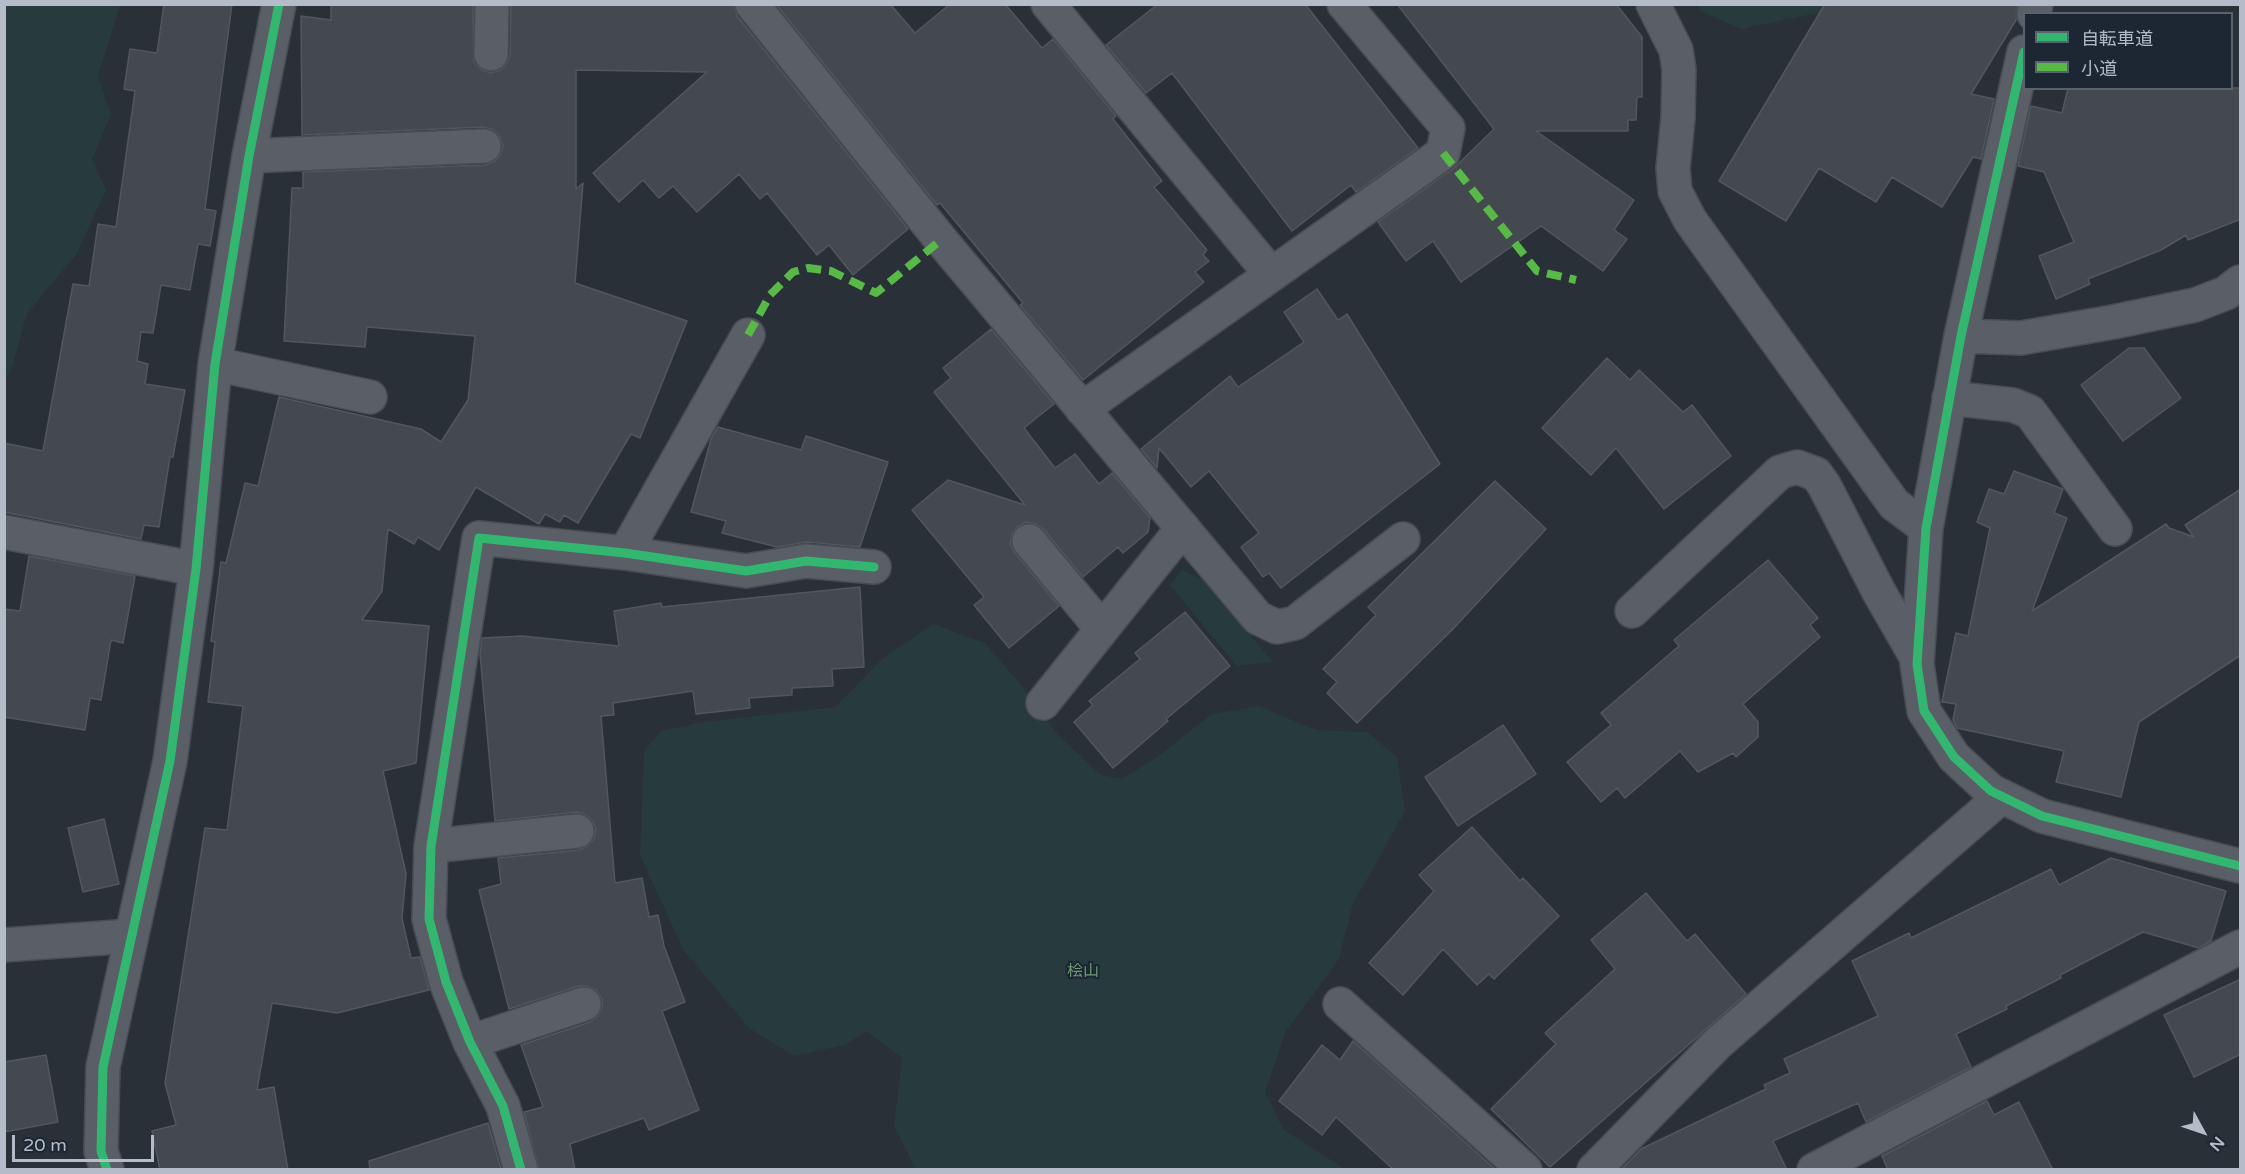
<!DOCTYPE html>
<html>
<head>
<meta charset="utf-8">
<style>
  body { margin:0 }
  #map { position:relative; width:2245px; height:1174px; overflow:hidden; background:#2a3038; font-family:"Varela Round","Noto Sans JP",sans-serif }
  canvas { display:block }
  .frame { position:absolute; inset:0; border:6px solid #b4bcc9; pointer-events:none }
  .legend { position:absolute; left:2023px; top:12px; width:210px; height:78px; box-sizing:border-box; background:#1d2633; border:2px solid #59626f; margin:0; padding:8px 10px; list-style:none; font-size:18px; color:#b4bcc9 }
  .legend li { display:flex; align-items:center; gap:12px; height:30px }
  .legend b { width:30px; border:2px solid #59626f }
  .north { position:absolute; left:2173px; top:1102px; width:60px; height:60px; -webkit-text-stroke:4px #1d2633; paint-order:stroke; rotate:130deg; font-size:16px; font-weight:700; line-height:24px; text-align:center; color:#b4bcc9 }
  .north::after { content:''; display:block; margin:auto; width:21px; height:27px; background:#b4bcc9; clip-path:polygon(50% 0,100% 100%,50% 72%,0 100%) }
  .scale { position:absolute; left:12px; top:1135px; width:142px; height:27px; box-sizing:border-box; border:3px solid #b4bcc9; border-top:0; padding-left:8px; font-size:18px; line-height:21px; white-space:nowrap; color:#b4bcc9; -webkit-text-stroke:4px #1d2633; paint-order:stroke }
</style>
</head>
<body>
<div id="map">
<canvas width="2245" height="1174"></canvas>
<div class="frame"></div>
<ul class="legend">
<li><b style="height:8px;background:#33b770"></b>自転車道</li>
<li><b style="height:8px;background:#58b947"></b>小道</li>
</ul>
<div class="north">N</div>
<div class="scale">20 m</div>
</div>
<script>
const ctx = document.querySelector('canvas').getContext('2d');
ctx.lineJoin = 'round';
function fillPath(path, color) {
  ctx.fillStyle = color;
  ctx.fill(path, 'evenodd');
}
function poly(rows) {
  const path = new Path2D();
  for (const r of rows) {
    path.moveTo(r[0], r[1]);
    for (let i = 2; i < r.length; i += 2) path.lineTo(r[i], r[i + 1]);
  }
  return path;
}
function trace(path, color, width, dash) {
  ctx.strokeStyle = color;
  ctx.lineWidth = width;
  ctx.lineCap = dash ? 'butt' : 'round';
  ctx.setLineDash(dash || []);
  ctx.stroke(path);
}
function label(font, color, halo, rows, align = 'center') {
  ctx.font = font + ' "Varela Round","Noto Sans JP",sans-serif';
  ctx.lineWidth = 4.5;
  ctx.setLineDash([]);
  ctx.textBaseline = 'middle';
  ctx.strokeStyle = halo;
  ctx.fillStyle = color;
  for (const [text, x, y, turn = 0] of rows) {
    ctx.save();
    ctx.translate(x, y);
    ctx.rotate((+turn || 0) * Math.PI / 180);
    ctx.textAlign = isNaN(turn) ? turn : align;
    if (halo) ctx.strokeText(text, 0, 0);
    ctx.fillText(text, 0, 0);
    ctx.restore();
  }
}
const green = poly([
  [5,4,120,5,98,76,111,115,92,159,106,190,76,255,27,313,12,368,5,378],
  [1696,5,1855,5,1742,29,1702,12],
  [1182,570,1204,580,1273,662,1237,666,1170,585],
  [933,624,985,643,1030,695,1057,734,1101,775,1122,779,1157,757,1212,714,1259,706,1316,730,1367,732,1397,757,1405,811,1353,904,1339,959,1286,1031,1265,1092,1283,1129,1345,1169,916,1169,894,1125,902,1058,866,1031,845,1045,794,1056,750,1029,684,951,640,855,644,751,661,731,703,722,835,707,882,659]
]);
const building = poly([
  [164,4,232,4,205,209,216,211,210,246,198,244,190,290,161,285,153,333,141,332,137,361,148,364,145,384,185,390,173,457,170,457,159,527,144,525,141,539,4,512,4,443,43,451,73,284,89,286,98,224,116,227,135,91,124,89,130,49,157,53,164,4],
  [331,4,473,4,474,63,482,70,491,73,501,70,507,63,510,55,511,4,734,4,737,16,908,229,853,275,829,245,817,255,767,193,760,199,739,174,697,212,673,186,659,198,643,180,619,202,593,173,707,72,576,70,576,189,583,183,575,283,687,321,640,438,631,434,578,523,564,515,560,522,545,514,539,524,476,487,439,550,418,537,414,544,388,529,382,591,362,620,429,626,416,763,383,771,406,874,402,918,411,958,420,957,429,990,337,1013,272,1003,257,1090,274,1087,288,1170,160,1170,152,1131,176,1125,165,1083,205,828,227,830,243,706,208,702,215,642,211,641,221,562,226,563,245,483,258,486,279,397,421,429,441,442,468,400,475,336,367,327,365,347,284,341,292,188,303,188,303,172,485,165,495,161,500,155,503,146,499,135,492,129,483,127,302,135,301,16,331,20,331,4],
  [776,4,890,4,915,33,950,4,1005,4,1042,48,1053,39,1116,116,1113,119,1162,181,1154,187,1207,250,1203,255,1209,261,1195,272,1204,282,1083,380,1020,305,1023,303,940,203,937,205,776,4],
  [1158,4,1305,4,1418,148,1356,192,1351,185,1292,231,1172,73,1146,93,1106,45,1158,4],
  [1397,4,1616,4,1642,37,1642,97,1637,97,1636,120,1628,120,1628,131,1536,131,1634,200,1614,230,1627,239,1603,271,1541,226,1461,282,1433,241,1406,261,1378,222,1454,168,1494,129,1397,4],
  [1825,4,2017,4,2016,20,1971,94,1994,99,1981,159,1973,157,1942,207,1892,177,1876,202,1819,168,1786,221,1719,181,1825,4],
  [2068,88,2241,88,2241,219,2188,240,2186,235,2161,250,2088,279,2090,284,2056,299,2039,256,2074,242,2044,172,2018,166,2031,106,2062,113,2068,88],
  [1317,289,1338,320,1347,314,1440,464,1281,588,1269,573,1263,577,1241,547,1259,533,1209,471,1191,487,1159,448,1157,468,1141,449,1230,376,1238,387,1304,342,1284,312,1317,289],
  [991,329,1054,404,1024,428,1055,468,1075,454,1099,484,1112,473,1150,518,1148,532,1123,553,1118,547,1083,577,1043,529,1036,524,1026,522,1017,527,1012,534,1010,544,1014,552,1059,606,1009,648,974,605,984,597,912,510,948,480,1025,505,934,392,951,378,943,368,991,329],
  [2129,348,2144,348,2181,398,2123,441,2081,385,2129,348],
  [1607,358,1630,380,1639,370,1683,412,1692,405,1731,456,1664,509,1616,448,1591,475,1542,428,1607,358],
  [718,427,801,450,806,436,888,462,860,547,807,542,777,547,722,533,726,521,691,512,711,439,718,427],
  [2014,471,2063,489,2054,513,2067,518,2032,611,2166,524,2169,528,2194,537,2185,525,2241,489,2241,655,2139,722,2121,797,2056,782,2064,751,1957,728,1953,720,1956,704,1942,702,1956,633,1968,636,1990,528,1977,522,1989,489,2004,494,2014,471],
  [1495,481,1546,529,1452,630,1357,723,1327,693,1337,682,1323,669,1376,615,1368,607,1495,481],
  [29,556,135,576,123,643,111,640,101,700,90,698,85,730,4,717,4,609,20,611,29,556],
  [1768,560,1818,618,1810,625,1820,637,1743,704,1758,722,1758,737,1736,757,1733,753,1698,772,1680,751,1625,798,1617,788,1601,802,1567,762,1611,725,1601,713,1679,646,1674,640,1768,560],
  [860,587,864,667,832,669,833,686,792,688,792,695,749,698,750,708,696,714,693,691,613,703,614,715,601,716,615,883,642,878,649,917,658,915,664,946,685,1002,662,1011,699,1110,649,1130,644,1118,570,1144,575,1170,539,1170,524,1112,543,1107,521,1045,590,1022,598,1016,602,1007,602,999,596,990,587,986,579,986,509,1009,479,890,501,884,498,858,579,850,587,846,594,839,596,829,592,820,584,814,576,812,495,821,480,654,482,638,522,636,619,646,614,611,661,603,662,607,860,587],
  [1185,612,1230,666,1166,719,1168,721,1113,768,1074,722,1093,705,1089,701,1140,659,1135,653,1185,612],
  [1503,725,1536,774,1458,826,1425,777,1503,725],
  [104,819,119,884,83,892,68,828,104,819],
  [1472,827,1520,881,1523,878,1559,916,1494,979,1489,974,1477,985,1443,949,1403,995,1369,963,1434,891,1419,875,1472,827],
  [2111,858,2226,891,2211,941,2199,948,2143,932,2060,975,2061,978,2006,1006,2007,1009,1956,1034,1971,1067,1866,1122,1858,1103,1773,1141,1787,1170,1621,1170,1641,1149,1766,1089,1764,1085,1790,1073,1784,1059,1878,1016,1852,961,1909,933,1911,938,2051,869,2059,885,2111,858],
  [1646,893,1687,941,1695,934,1746,994,1550,1167,1491,1109,1556,1044,1545,1033,1615,969,1591,940,1646,893],
  [2241,979,2241,1054,2194,1077,2164,1015,2241,979],
  [1353,1041,1496,1170,1394,1170,1336,1117,1322,1135,1279,1101,1322,1045,1340,1060,1353,1041],
  [46,1055,58,1122,4,1132,4,1062,46,1055],
  [1987,1101,1994,1115,2019,1102,2053,1170,1888,1170,1882,1156,1987,1101],
  [488,1123,501,1169,370,1170,369,1161,488,1123]
]);
const minor = poly([
  [752,4,941,240,1258,618,1277,627,1295,623,1403,539],
  [1048,4,1270,273],
  [1653,4,1676,50,1679,70,1678,118,1673,168,1675,191,1690,220,1894,504,1926,528],
  [2034,14,2036,4],
  [2024,52,1961,336,1926,528,1917,664,1924,711,1954,757,1991,791,2042,816,2240,866],
  [491,54,492,4],
  [249,156,484,146],
  [1961,336,2021,338,2113,322,2195,305,2226,293,2240,282],
  [215,364,370,397],
  [1949,398,2013,405,2030,412,2115,529],
  [1082,409,1443,153,1448,128,1344,4],
  [4,532,196,569],
  [1029,541,1102,629],
  [625,553,748,335],
  [1632,611,1780,472,1797,467,1816,474,1824,485,1879,592,1917,658],
  [1043,703,1183,528],
  [431,846,577,831],
  [4,945,131,936],
  [1340,1004,1525,1170],
  [470,1042,584,1004],
  [107,1170,101,1151,103,1067,170,761,196,569,215,364,249,156,279,4],
  [521,1170,503,1106,470,1042,446,982,429,919,431,846,479,538,625,553,746,571,806,561,874,567],
  [1594,1170,1718,1043,2002,796],
  [1814,1170,2240,947]
]);
const quiet = poly([
  [1443,153,1537,271,1576,280],
  [748,335,770,295,793,272,808,268,831,271,876,293,941,240]
]);
const cycleway = poly([
  [2024,52,1961,336,1926,528,1917,664,1924,711,1954,757,1991,791,2042,816,2240,866],
  [107,1170,101,1151,103,1067,170,761,196,569,215,364,249,156,279,4],
  [521,1170,503,1106,470,1042,446,982,429,919,431,846,479,538,625,553,746,571,806,561,874,567]
]);
const parkNames = [
  ["桧山",1083,972]
];
fillPath(green, '#273a3e');
fillPath(building, '#444950');
trace(building, '#52575f', 1.5);
trace(minor, '#484c53', 36);
trace(minor, '#5a5e66', 33);
trace(quiet, '#58b947', 8, [15, 8]);
trace(cycleway, '#33b770', 9);
label('16px', '#6b9a76', '#1d2633', parkNames);
</script>
</body>
</html>
